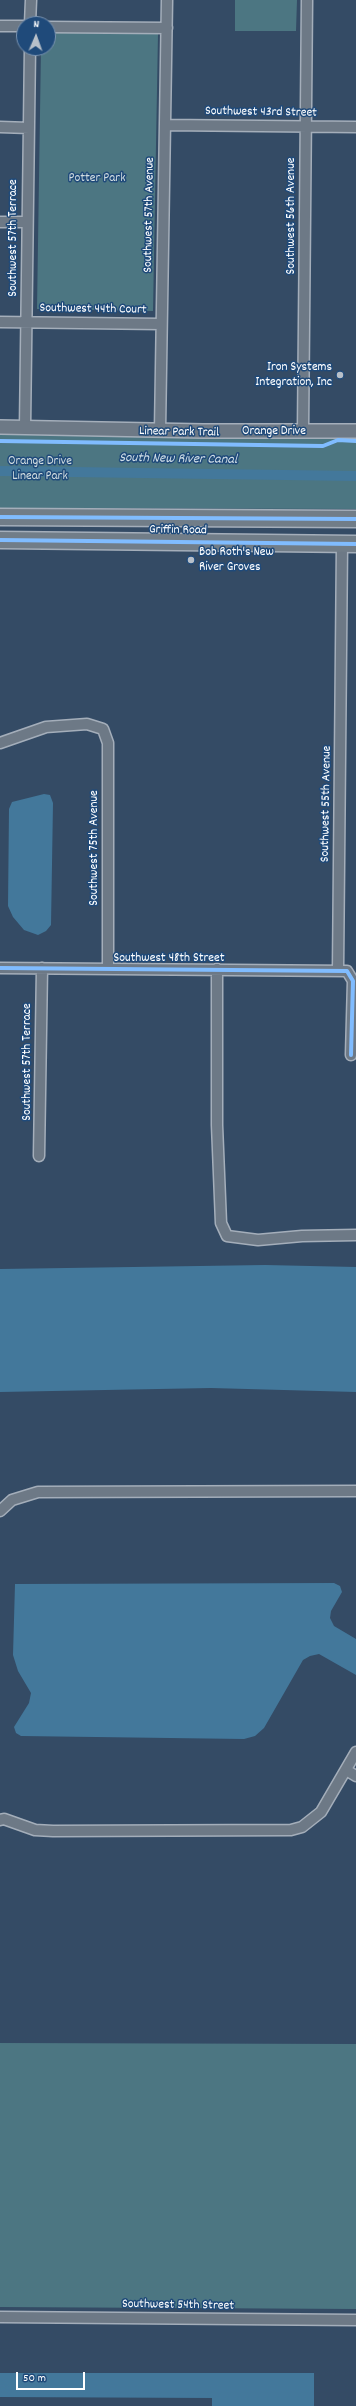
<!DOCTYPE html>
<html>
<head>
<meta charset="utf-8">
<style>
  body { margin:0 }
  #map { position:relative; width:356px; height:2406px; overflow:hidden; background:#344b65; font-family:Dekko,sans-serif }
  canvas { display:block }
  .north { position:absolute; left:16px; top:16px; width:40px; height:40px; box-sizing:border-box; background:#1f4a7a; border:1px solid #7992af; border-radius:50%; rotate:2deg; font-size:11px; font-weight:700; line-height:16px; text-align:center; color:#fff }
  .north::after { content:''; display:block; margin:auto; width:14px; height:18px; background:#b8c0c9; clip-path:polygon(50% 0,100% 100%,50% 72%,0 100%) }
  .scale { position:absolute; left:16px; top:2372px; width:69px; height:18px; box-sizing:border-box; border:2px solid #fff; border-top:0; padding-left:5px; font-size:12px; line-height:14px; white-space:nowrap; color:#fff; -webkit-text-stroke:3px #1f4a7a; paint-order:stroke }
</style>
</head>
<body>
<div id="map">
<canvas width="356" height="2406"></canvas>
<div class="north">N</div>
<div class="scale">50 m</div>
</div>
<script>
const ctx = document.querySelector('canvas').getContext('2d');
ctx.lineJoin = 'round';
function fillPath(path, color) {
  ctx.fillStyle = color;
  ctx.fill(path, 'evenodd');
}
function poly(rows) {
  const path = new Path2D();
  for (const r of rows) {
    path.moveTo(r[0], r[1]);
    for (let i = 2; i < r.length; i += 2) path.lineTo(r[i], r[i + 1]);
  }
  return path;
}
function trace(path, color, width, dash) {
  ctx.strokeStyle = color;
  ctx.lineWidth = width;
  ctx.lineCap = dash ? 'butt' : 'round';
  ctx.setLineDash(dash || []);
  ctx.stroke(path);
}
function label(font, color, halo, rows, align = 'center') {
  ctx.font = font + ' Dekko,sans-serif';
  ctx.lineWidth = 3;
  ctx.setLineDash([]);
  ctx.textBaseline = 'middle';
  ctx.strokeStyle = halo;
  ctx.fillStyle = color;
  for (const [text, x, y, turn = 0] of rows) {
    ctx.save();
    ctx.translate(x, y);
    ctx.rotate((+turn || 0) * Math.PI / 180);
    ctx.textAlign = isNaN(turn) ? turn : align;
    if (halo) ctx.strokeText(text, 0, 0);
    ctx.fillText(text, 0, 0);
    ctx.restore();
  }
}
const green = poly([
  [235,0,297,0,296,31,235,31],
  [48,32,158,34,153,311,37,309,41,48,48,48],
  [0,431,356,437,356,509,0,508],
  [0,2043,356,2044,356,2309,0,2307]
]);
const water = poly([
  [44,794,50,795,53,803,51,925,46,931,38,935,24,930,13,917,8,906,9,809,12,802],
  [265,1265,356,1267,356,1392,211,1388,0,1392,0,1269],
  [334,1583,340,1586,342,1592,331,1611,330,1618,334,1626,356,1639,356,1675,319,1654,310,1656,303,1660,264,1728,255,1736,244,1739,21,1736,16,1733,14,1727,29,1703,31,1693,18,1671,13,1655,15,1584],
  [0,2373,314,2373,314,2406,212,2406,212,2398,0,2397]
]);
const canal = poly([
  [0,471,356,476]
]);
const minor = poly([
  [30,24,31,0],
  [0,26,24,26],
  [48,27,167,28],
  [166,125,356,127],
  [0,127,29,128],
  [0,222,27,222],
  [0,322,161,324],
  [25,427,30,48],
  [160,430,167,0],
  [303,431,307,0],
  [0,743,46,727,87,724,103,729,108,743,108,968],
  [0,968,347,971,353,981,351,1055],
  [217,969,217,1125,221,1223,227,1236,258,1240,302,1236,356,1235],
  [338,970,342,544],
  [39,1156,42,968],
  [0,1511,12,1500,38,1492,356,1491],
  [346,1770,356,1776],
  [0,1820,4,1819,35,1830,53,1831,291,1830,302,1827,321,1812,356,1752],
  [0,2317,356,2320]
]);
const tertiary = poly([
  [0,427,203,431,356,431]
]);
const primary = poly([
  [0,517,356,519],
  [0,540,356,544]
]);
const cycleway = poly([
  [0,441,323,446,338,440,356,441],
  [0,517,356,519],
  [0,540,356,544],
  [0,968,347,971,353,981,351,1055]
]);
const markers = [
  [340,375,4,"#b8c0c9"],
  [191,560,4,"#b8c0c9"]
];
const streetNames = [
  ["Southwest 43rd Street",261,113,1],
  ["Southwest 57th Avenue",150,215,-89],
  ["Southwest 56th Avenue",292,216,-90],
  ["Southwest 57th Terrace",14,238,-90],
  ["Southwest 44th Court",93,310,1],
  ["Orange Drive",274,432],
  ["Linear Park Trail",179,433,1],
  ["Griffin Road",178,531,1],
  ["Southwest 55th Avenue",327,804,-89],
  ["Southwest 75th Avenue",95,848,-90],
  ["Southwest 48th Street",169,959],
  ["Southwest 57th Terrace",28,1062,-90],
  ["Southwest 54th Street",178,2306,1]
];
const parkNames = [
  ["Potter Park",97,179],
  ["Orange Drive",40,462],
  ["Linear Park",40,477]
];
const poiNames = [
  ["Iron Systems",332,368],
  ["Integration, Inc",332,383],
  ["Bob Roth's New",199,553,"left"],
  ["River Groves",199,568,"left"]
];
const waterNames = [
  ["South New River Canal",178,460,1]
];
fillPath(green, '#4c7682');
fillPath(water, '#43789b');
trace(canal, '#43789b', 10);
trace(minor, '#a4aeba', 13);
trace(tertiary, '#a4aeba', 16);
trace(primary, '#a4aeba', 19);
trace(minor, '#6d7986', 10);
trace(tertiary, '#6d7986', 13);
trace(primary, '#717d88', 16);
trace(cycleway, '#80bcff', 4);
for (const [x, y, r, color] of markers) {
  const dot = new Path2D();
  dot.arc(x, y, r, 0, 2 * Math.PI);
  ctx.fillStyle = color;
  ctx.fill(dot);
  trace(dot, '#1f4a7a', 1.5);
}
label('13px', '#fff', '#1f4a7a', streetNames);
label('13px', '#d3dee1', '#1f4a7a', parkNames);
label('13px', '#fff', '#1f4a7a', poiNames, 'right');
label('italic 14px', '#d0dee7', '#1f4a7a', waterNames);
</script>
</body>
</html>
